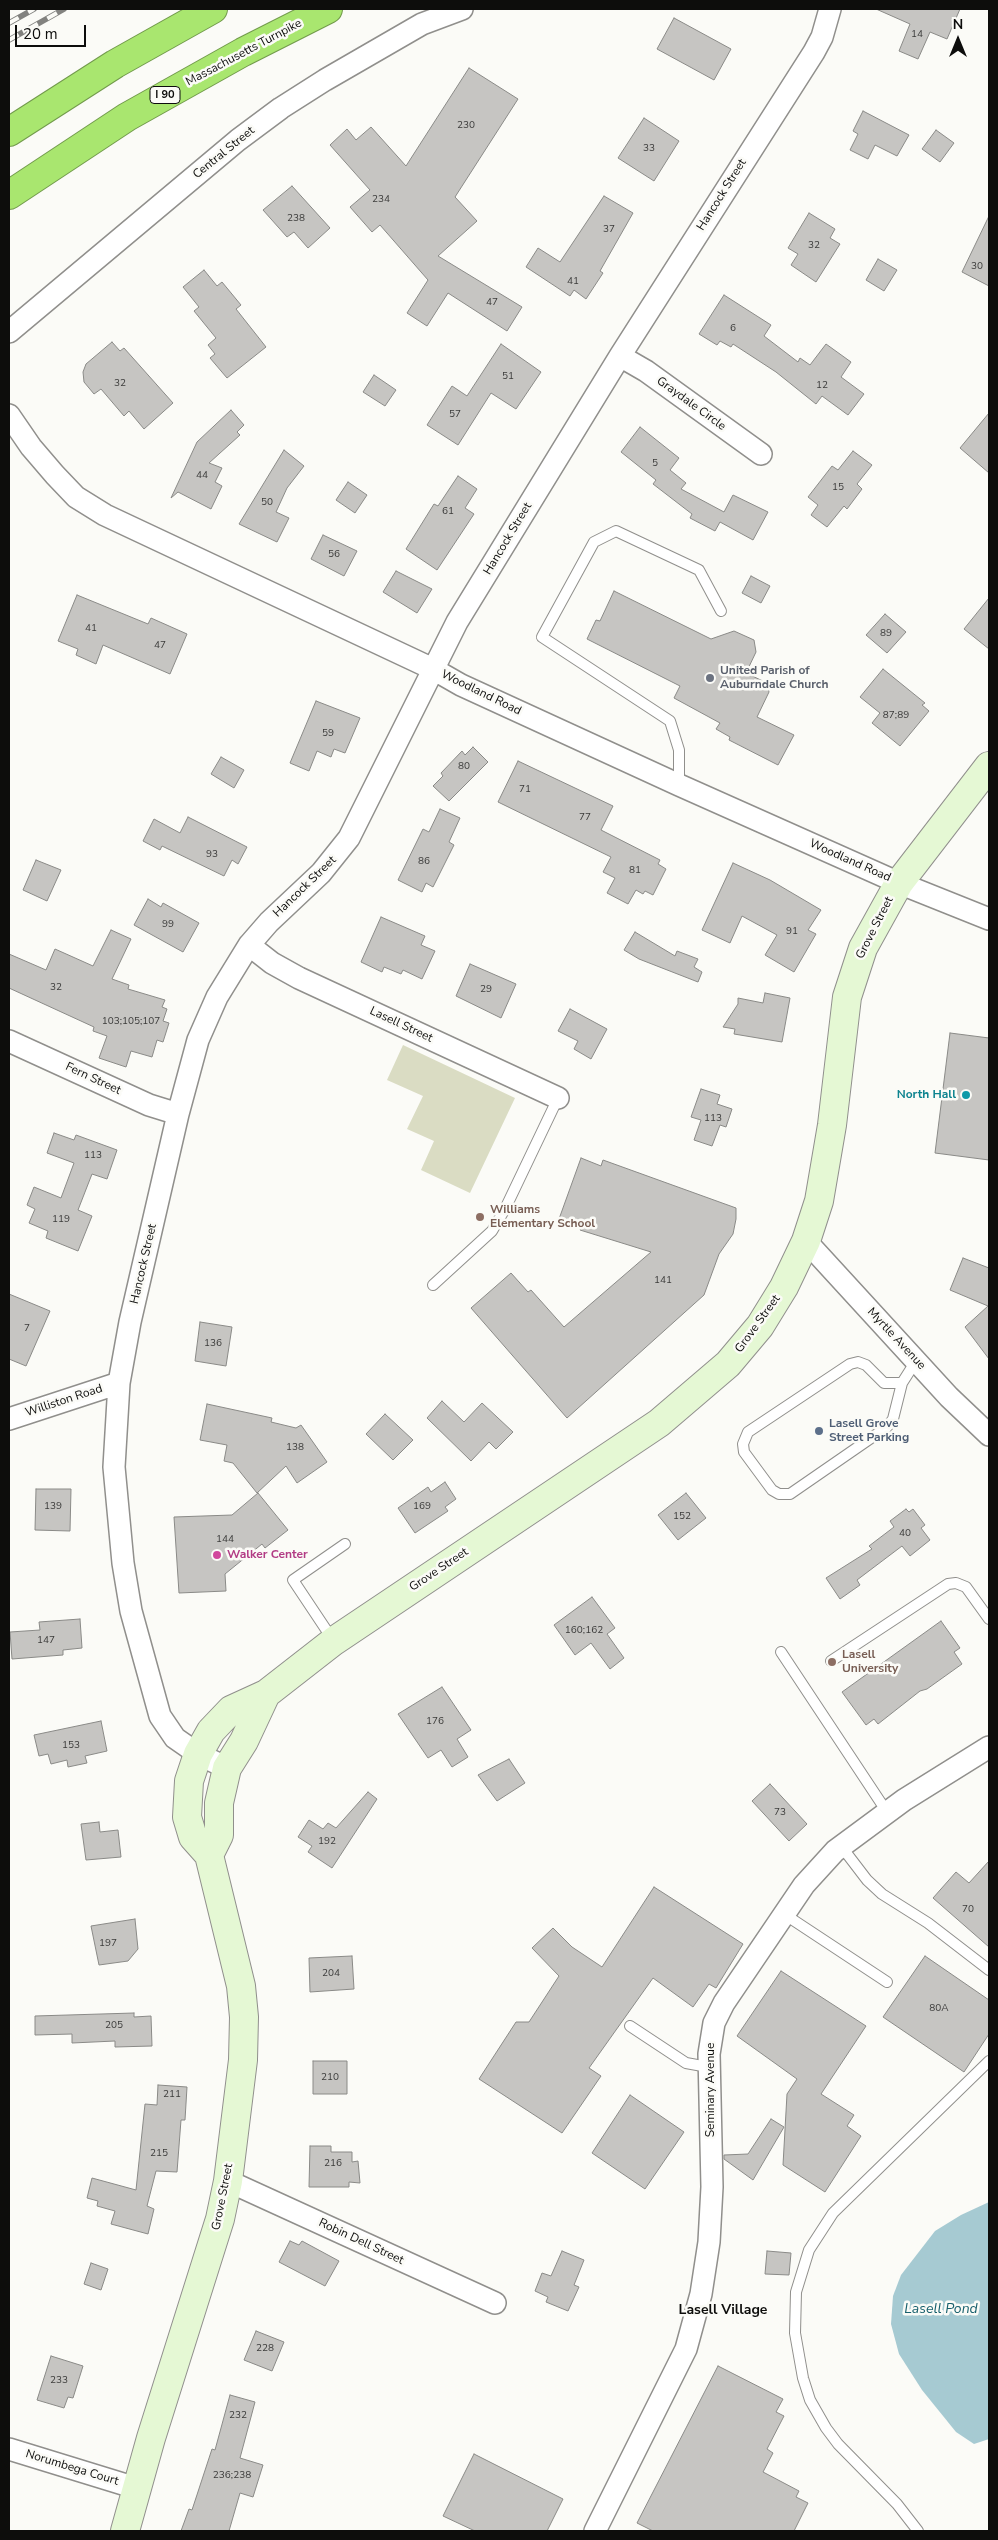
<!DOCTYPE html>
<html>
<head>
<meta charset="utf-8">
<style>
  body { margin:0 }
  #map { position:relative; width:998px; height:2540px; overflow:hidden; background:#fbfbf7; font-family:"Nunito Sans",sans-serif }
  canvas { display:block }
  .frame { position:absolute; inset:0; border:10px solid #0d0d0c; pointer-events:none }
  .north { position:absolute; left:933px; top:15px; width:50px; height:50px; -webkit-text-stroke:4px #fbfbf7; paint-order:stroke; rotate:0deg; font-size:14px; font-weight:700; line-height:20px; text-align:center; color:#0d0d0c }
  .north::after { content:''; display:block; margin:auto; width:18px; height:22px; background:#0d0d0c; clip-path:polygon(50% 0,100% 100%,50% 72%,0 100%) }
  .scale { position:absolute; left:15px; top:25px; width:71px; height:22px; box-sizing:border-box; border:2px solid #0d0d0c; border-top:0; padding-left:6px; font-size:15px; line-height:18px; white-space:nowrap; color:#0d0d0c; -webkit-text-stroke:4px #fbfbf7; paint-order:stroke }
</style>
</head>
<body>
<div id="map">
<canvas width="998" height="2540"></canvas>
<div class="frame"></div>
<div class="north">N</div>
<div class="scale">20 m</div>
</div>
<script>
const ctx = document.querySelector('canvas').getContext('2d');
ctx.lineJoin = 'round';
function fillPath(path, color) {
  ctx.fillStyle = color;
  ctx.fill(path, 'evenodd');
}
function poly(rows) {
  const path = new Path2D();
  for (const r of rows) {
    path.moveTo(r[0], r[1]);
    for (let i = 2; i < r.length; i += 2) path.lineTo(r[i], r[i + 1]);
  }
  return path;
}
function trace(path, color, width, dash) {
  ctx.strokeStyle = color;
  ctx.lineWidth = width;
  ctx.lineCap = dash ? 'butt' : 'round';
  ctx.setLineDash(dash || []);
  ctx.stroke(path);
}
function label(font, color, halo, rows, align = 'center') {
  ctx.font = font + ' "Nunito Sans",sans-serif';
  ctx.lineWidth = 5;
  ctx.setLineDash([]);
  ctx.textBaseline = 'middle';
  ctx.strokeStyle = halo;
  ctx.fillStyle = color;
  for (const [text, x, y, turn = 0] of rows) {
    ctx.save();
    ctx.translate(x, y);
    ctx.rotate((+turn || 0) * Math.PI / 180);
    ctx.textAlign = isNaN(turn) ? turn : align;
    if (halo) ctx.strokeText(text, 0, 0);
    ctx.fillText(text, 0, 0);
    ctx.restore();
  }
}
const green = poly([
  [403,1045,515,1098,470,1193,421,1170,434,1141,407,1129,423,1096,387,1080]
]);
const water = poly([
  [989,2202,989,2439,974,2444,956,2432,922,2390,899,2354,891,2324,893,2296,901,2275,935,2231,961,2215]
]);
const building = poly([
  [876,9,960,9,947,39,930,32,918,59,899,51,910,24,876,9],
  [674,18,731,49,714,80,657,49,674,18],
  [469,68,518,99,455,197,477,221,438,256,522,307,507,331,448,293,427,326,407,313,428,280,380,225,372,232,350,207,370,190,330,145,347,129,356,140,371,127,406,166,469,68],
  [863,111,909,135,897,156,875,145,868,159,850,150,858,134,853,131,863,111],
  [644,118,679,141,654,181,618,158,644,118],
  [936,130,954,143,940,162,922,149,936,130],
  [292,186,330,228,308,248,294,232,287,237,263,210,292,186],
  [604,196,633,213,600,271,603,273,586,299,574,290,570,296,526,267,538,248,560,262,604,196],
  [809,213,835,229,830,238,840,244,816,282,791,265,798,254,788,248,809,213],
  [989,216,989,286,962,272,989,216],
  [878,259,897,270,884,291,866,280,878,259],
  [204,270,217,286,222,282,241,305,236,309,266,347,227,378,210,358,215,354,208,345,216,338,194,311,199,307,183,287,204,270],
  [724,295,771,325,764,336,798,362,800,358,810,365,826,344,851,362,841,377,864,394,848,415,822,396,816,404,776,372,733,344,731,347,720,341,717,345,699,334,724,295],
  [112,342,120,351,124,348,173,403,144,429,129,411,124,416,101,389,94,394,84,382,83,372,86,364,112,342],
  [501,344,541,372,516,409,491,393,458,445,427,425,452,386,467,396,501,344],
  [374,375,396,390,385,406,363,392,374,375],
  [231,410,244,425,237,432,240,435,209,463,222,468,215,482,222,486,211,509,178,492,171,498,197,442,231,410],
  [989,413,989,473,960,448,989,413],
  [640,427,679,458,670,470,686,483,681,489,724,512,733,495,768,512,753,540,720,522,715,531,690,518,692,514,653,484,656,480,621,452,640,427],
  [284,450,304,466,287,488,276,512,289,518,277,542,239,524,284,450],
  [853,451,872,465,857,484,862,489,847,509,844,506,827,527,811,515,818,505,808,497,832,466,838,470,853,451],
  [458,476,477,489,465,508,474,514,437,570,406,549,434,504,438,506,458,476],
  [348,482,367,495,355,513,336,500,348,482],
  [323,535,357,551,344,576,311,559,323,535],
  [396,571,432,589,417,613,383,592,396,571],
  [751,576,770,586,761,603,742,593,751,576],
  [614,591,711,639,734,631,754,640,756,652,746,673,767,683,769,692,757,717,794,735,778,765,729,740,730,737,716,729,720,723,674,698,680,686,587,639,596,620,600,621,614,591],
  [77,595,148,624,151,618,187,634,170,674,103,645,96,664,76,655,78,649,58,641,77,595],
  [989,598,989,649,964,629,989,598],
  [885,614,906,632,887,653,866,635,885,614],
  [883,669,925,703,922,705,929,711,900,746,872,723,880,713,860,697,883,669],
  [316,701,360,718,345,753,334,749,331,757,317,751,309,771,290,763,316,701],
  [473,747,488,762,449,801,433,786,443,776,441,773,462,751,465,755,473,747],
  [221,757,244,770,234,788,211,774,221,757],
  [518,761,613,806,601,830,660,860,658,864,666,869,653,895,645,891,643,894,636,890,628,904,607,893,615,878,603,872,611,857,498,802,518,761],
  [440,809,460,818,449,842,454,845,433,887,426,883,422,892,398,880,423,829,429,832,440,809],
  [188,817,247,847,238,864,232,860,224,876,162,846,160,850,143,841,154,819,180,833,188,817],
  [36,860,61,870,47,901,23,890,36,860],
  [733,863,770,880,821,910,808,930,816,934,794,972,765,955,777,935,742,916,730,943,702,930,733,863],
  [148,899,161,907,163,903,199,923,183,952,134,925,148,899],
  [381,917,425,936,421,945,435,951,422,979,403,970,401,974,384,967,382,972,361,962,381,917],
  [111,930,131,939,112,979,129,985,128,989,165,1000,162,1007,167,1009,163,1021,169,1023,163,1042,157,1040,152,1057,131,1051,126,1067,99,1058,107,1036,93,1031,94,1027,9,988,9,954,46,970,55,949,93,966,111,930],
  [635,932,675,956,677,951,698,959,694,967,702,972,698,982,639,959,624,950,635,932],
  [470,964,516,984,501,1018,456,996,470,964],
  [765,993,790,998,782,1042,734,1034,735,1029,723,1027,738,1004,738,998,763,1003,765,993],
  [570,1009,607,1029,591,1059,574,1049,578,1041,558,1031,570,1009],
  [950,1033,989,1038,989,1160,935,1153,950,1033],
  [701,1089,720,1095,717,1104,732,1109,726,1127,720,1125,712,1146,694,1140,701,1120,691,1117,701,1089],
  [54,1133,74,1140,76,1135,117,1150,107,1179,92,1174,78,1210,92,1216,78,1251,46,1238,48,1231,29,1223,35,1209,27,1205,34,1187,61,1198,74,1163,47,1153,54,1133],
  [581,1158,601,1166,603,1160,736,1208,736,1219,733,1234,719,1254,704,1295,567,1418,471,1308,511,1273,528,1292,531,1290,564,1327,651,1252,580,1230,582,1227,559,1219,581,1158],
  [963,1258,989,1268,989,1359,965,1327,988,1306,950,1290,963,1258],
  [9,1294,50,1311,26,1366,9,1359,9,1294],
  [200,1322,232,1327,226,1366,195,1361,200,1322],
  [442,1401,464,1422,482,1403,513,1432,496,1449,489,1442,471,1461,427,1418,442,1401],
  [207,1404,272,1418,271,1422,296,1428,301,1425,327,1462,297,1483,286,1466,257,1493,233,1463,224,1461,227,1445,200,1440,207,1404],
  [385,1414,413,1440,393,1460,366,1434,385,1414],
  [445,1482,456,1499,445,1507,448,1511,415,1533,398,1508,428,1487,431,1492,445,1482],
  [36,1489,71,1489,70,1531,35,1530,36,1489],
  [258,1493,288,1530,265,1548,262,1544,225,1574,226,1591,179,1593,174,1517,232,1515,258,1493],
  [686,1493,706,1518,678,1540,658,1515,686,1493],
  [906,1509,909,1512,913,1509,925,1525,921,1528,930,1540,910,1556,902,1546,857,1580,860,1585,840,1599,826,1578,872,1549,869,1546,894,1527,890,1521,906,1509],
  [592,1597,615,1628,607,1634,624,1658,610,1669,591,1643,575,1655,554,1625,592,1597],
  [80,1619,82,1648,63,1650,63,1655,12,1659,10,1632,40,1630,39,1622,80,1619],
  [941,1621,960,1648,954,1652,962,1664,927,1689,920,1691,878,1724,874,1719,866,1725,842,1692,941,1621],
  [442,1687,471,1730,457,1739,468,1757,452,1767,441,1750,428,1758,398,1714,442,1687],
  [101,1721,107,1751,85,1756,87,1763,68,1767,67,1760,51,1764,48,1754,39,1756,34,1735,101,1721],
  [509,1759,525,1783,497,1801,478,1775,509,1759],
  [770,1784,807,1824,789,1841,752,1801,770,1784],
  [368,1792,377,1799,332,1868,308,1852,312,1846,298,1837,309,1820,323,1829,328,1823,336,1828,368,1792],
  [99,1822,100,1832,118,1830,121,1857,86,1860,81,1824,99,1822],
  [989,1861,989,1947,933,1898,956,1872,969,1883,989,1861],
  [654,1887,743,1944,716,1988,709,1984,693,2007,653,1978,589,2068,601,2076,562,2133,479,2079,516,2022,529,2022,559,1976,532,1948,553,1928,572,1947,602,1967,654,1887],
  [135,1919,138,1949,128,1961,99,1965,91,1926,135,1919],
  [352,1956,354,1989,310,1992,309,1958,352,1956],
  [925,1956,989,2000,989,2034,964,2072,883,2017,925,1956],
  [781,1971,866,2026,821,2094,854,2115,847,2126,861,2136,825,2192,783,2165,787,2094,797,2079,737,2036,781,1971],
  [134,2013,134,2017,151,2016,152,2046,115,2047,115,2041,72,2043,72,2034,35,2035,35,2016,134,2013],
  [313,2061,347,2061,347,2094,313,2094,313,2061],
  [158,2085,187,2087,185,2120,181,2120,177,2172,156,2171,147,2206,154,2209,148,2234,111,2224,115,2211,97,2206,98,2201,87,2198,92,2178,136,2190,145,2104,157,2105,158,2085],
  [630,2095,684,2132,645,2189,592,2153,630,2095],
  [771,2119,784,2127,753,2180,724,2159,724,2155,748,2154,771,2119],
  [310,2146,331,2146,331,2152,352,2152,352,2162,358,2161,360,2183,349,2182,349,2187,309,2187,310,2146],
  [290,2241,299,2245,302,2241,339,2261,325,2286,279,2262,290,2241],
  [562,2251,584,2260,574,2285,579,2287,568,2311,546,2302,548,2297,535,2291,542,2273,551,2276,562,2251],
  [767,2251,791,2253,789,2275,765,2274,767,2251],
  [91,2263,108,2269,101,2290,84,2284,91,2263],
  [256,2331,284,2342,272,2371,244,2360,256,2331],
  [51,2356,83,2366,73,2398,68,2397,64,2408,37,2400,51,2356],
  [718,2366,783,2399,776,2412,784,2416,767,2449,773,2453,763,2472,799,2491,796,2497,808,2503,794,2531,653,2531,637,2523,718,2366],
  [230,2395,255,2402,240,2458,263,2465,253,2497,240,2493,229,2531,181,2531,189,2509,192,2510,212,2449,215,2450,230,2395],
  [474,2454,563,2499,547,2531,475,2531,443,2516,474,2454]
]);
const lane = poly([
  [679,785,679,750,670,721,542,637,594,542,616,531,699,570,721,611],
  [433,1285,492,1231,505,1209,558,1098],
  [902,1383,884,1383,866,1365,858,1362,850,1364,748,1432,743,1444,744,1452,772,1490,779,1494,790,1494,887,1427,893,1419,902,1383,916,1361],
  [333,1640,293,1580,345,1544],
  [781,1652,887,1812],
  [831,1661,948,1584,956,1583,966,1587,989,1619],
  [841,1846,867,1880,882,1894,928,1923,989,1970],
  [784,1914,887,1982],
  [630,2026,686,2063,708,2067],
  [918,2531,897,2504,838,2444,826,2428,810,2400,803,2378,795,2333,796,2292,809,2250,833,2213,989,2061]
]);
const street = poly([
  [9,332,238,140,281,108,325,80,422,24,462,9],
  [620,356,646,371,761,454],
  [9,415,31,447,55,475,76,497,105,515,433,669,461,685,679,785,899,883,989,919],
  [249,945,272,963,299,978,558,1098],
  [9,1041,149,1105,178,1114],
  [806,1241,949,1397,989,1435],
  [9,1419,119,1383],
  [227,1768,198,1754,175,1738,160,1716,131,1611,123,1563,114,1467,119,1383,130,1322,178,1114,198,1040,217,997,249,945,269,922,321,873,349,838,457,622,620,356,814,52,822,37,830,9],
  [228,2181,495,2303],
  [9,2449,136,2488],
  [595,2531,686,2349,701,2294,709,2242,712,2187,709,2054,714,2023,724,2003,804,1885,835,1851,904,1800,989,1747]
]);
const secondary = poly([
  [209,1855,219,1835,219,1803,227,1768,244,1741,266,1694],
  [125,2531,151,2438,220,2219,228,2181,243,2060,244,2017,241,1986,209,1855,193,1837,187,1817,189,1781,198,1754,211,1731,231,1710,266,1694,334,1641,659,1423,728,1364,760,1326,784,1287,806,1241,819,1201,832,1125,847,997,863,948,899,883,989,766]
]);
const highway = poly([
  [9,132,115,64,213,9],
  [9,195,127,117,243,52,328,9]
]);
const rail = poly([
  [9,23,34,9],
  [9,40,64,9]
]);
const markers = [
  [710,678,5,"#6b7280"],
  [966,1095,5,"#0f9aa8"],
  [480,1217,5,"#8d6e63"],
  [819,1431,5,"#5c6f8a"],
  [217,1555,5,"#d1479c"],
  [832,1662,5,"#8d6e63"]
];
const numberNames = [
  ["14",917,35],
  ["230",466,126],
  ["33",649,149],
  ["234",381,200],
  ["238",296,219],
  ["37",609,230],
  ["32",814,246],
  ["30",977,267],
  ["41",573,282],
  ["47",492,303],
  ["6",733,329],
  ["51",508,377],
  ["32",120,384],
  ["12",822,386],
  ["57",455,415],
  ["5",655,464],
  ["44",202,476],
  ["15",838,488],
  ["50",267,503],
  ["61",448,512],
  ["56",334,555],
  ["41",91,629],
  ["89",886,634],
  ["47",160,646],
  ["87;89",896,716],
  ["59",328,734],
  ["80",464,767],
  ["71",525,790],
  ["77",585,818],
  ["93",212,855],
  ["86",424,862],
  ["81",635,871],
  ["99",168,925],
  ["91",792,932],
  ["32",56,988],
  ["29",486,990],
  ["103;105;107",131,1022],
  ["113",713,1119],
  ["113",93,1156],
  ["119",61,1220],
  ["141",663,1281],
  ["7",27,1329],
  ["136",213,1344],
  ["138",295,1448],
  ["139",53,1507],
  ["169",422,1507],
  ["152",682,1517],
  ["40",905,1534],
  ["144",225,1540],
  ["160;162",584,1631],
  ["147",46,1641],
  ["176",435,1722],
  ["153",71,1746],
  ["73",780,1813],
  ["192",327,1842],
  ["70",968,1910],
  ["197",108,1944],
  ["204",331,1974],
  ["80A",939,2009],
  ["205",114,2026],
  ["210",330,2078],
  ["211",172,2095],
  ["215",159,2154],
  ["216",333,2164],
  ["228",265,2349],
  ["233",59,2381],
  ["232",238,2416],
  ["236;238",232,2476]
];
const shields = [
  [165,95,30]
];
const shieldNames = [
  ["I 90",165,95]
];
const streetNames = [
  ["Massachusetts Turnpike",244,53,-28],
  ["Central Street",224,153,-39],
  ["Hancock Street",722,195,-58],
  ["Graydale Circle",691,404,36],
  ["Hancock Street",508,539,-59],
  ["Woodland Road",481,693,26],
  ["Woodland Road",850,861,24],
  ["Hancock Street",305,887,-44],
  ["Grove Street",875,928,-63],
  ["Lasell Street",401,1025,25],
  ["Fern Street",93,1079,25],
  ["Hancock Street",144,1264,-77],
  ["Grove Street",758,1324,-54],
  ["Myrtle Avenue",896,1339,47],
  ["Williston Road",64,1401,-18],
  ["Grove Street",439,1570,-34],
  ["Seminary Avenue",711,2090,-90],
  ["Grove Street",223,2197,-79],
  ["Robin Dell Street",361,2242,25],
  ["Norumbega Court",72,2468,17]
];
const worshipNames = [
  ["United Parish of",720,671],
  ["Auburndale Church",720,685]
];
const cultureNames = [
  ["North Hall",956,1095]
];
const educationNames = [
  ["Williams",490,1210],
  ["Elementary School",490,1224],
  ["Lasell",842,1655],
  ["University",842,1669]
];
const serviceNames = [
  ["Lasell Grove",829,1424],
  ["Street Parking",829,1438]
];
const hotelNames = [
  ["Walker Center",227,1555]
];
const waterNames = [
  ["Lasell Pond",941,2310]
];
const neighbourhoodNames = [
  ["Lasell Village",723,2311]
];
fillPath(green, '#dadcc3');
fillPath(water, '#a6cad2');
fillPath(building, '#c6c5c2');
trace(building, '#8a8a87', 1);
trace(lane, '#908f8c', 12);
trace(street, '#908f8c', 24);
trace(secondary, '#908f8c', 30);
trace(highway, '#729a4c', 30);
trace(lane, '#fff', 10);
trace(street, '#fff', 21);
trace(secondary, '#e5f8d4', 28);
trace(highway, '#a9e66f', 28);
trace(rail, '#82827f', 5.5);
trace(rail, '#fbfbf7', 4, [11]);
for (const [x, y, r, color] of markers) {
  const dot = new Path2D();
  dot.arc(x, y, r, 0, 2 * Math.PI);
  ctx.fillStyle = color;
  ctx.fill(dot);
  trace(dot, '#fbfbf7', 2);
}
label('10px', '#3b3b3a', null, numberNames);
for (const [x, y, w] of shields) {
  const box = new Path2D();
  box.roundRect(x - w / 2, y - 8.5, w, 17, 4);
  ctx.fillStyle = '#fbfbf7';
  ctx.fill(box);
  trace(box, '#0d0d0c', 1);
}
label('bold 11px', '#0d0d0c', null, shieldNames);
label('12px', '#0d0d0c', '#fbfbf7', streetNames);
label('bold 12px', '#5b616d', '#fbfbf7', worshipNames, 'left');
label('bold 12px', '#0d838f', '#fbfbf7', cultureNames, 'right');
label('bold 12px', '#785e54', '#fbfbf7', educationNames, 'left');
label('bold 12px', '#4e5e75', '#fbfbf7', serviceNames, 'left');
label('bold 12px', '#b23c85', '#fbfbf7', hotelNames, 'left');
label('italic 14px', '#165f6c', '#fbfbf7', waterNames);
label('bold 14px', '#0d0d0c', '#fbfbf7', neighbourhoodNames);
</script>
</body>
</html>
